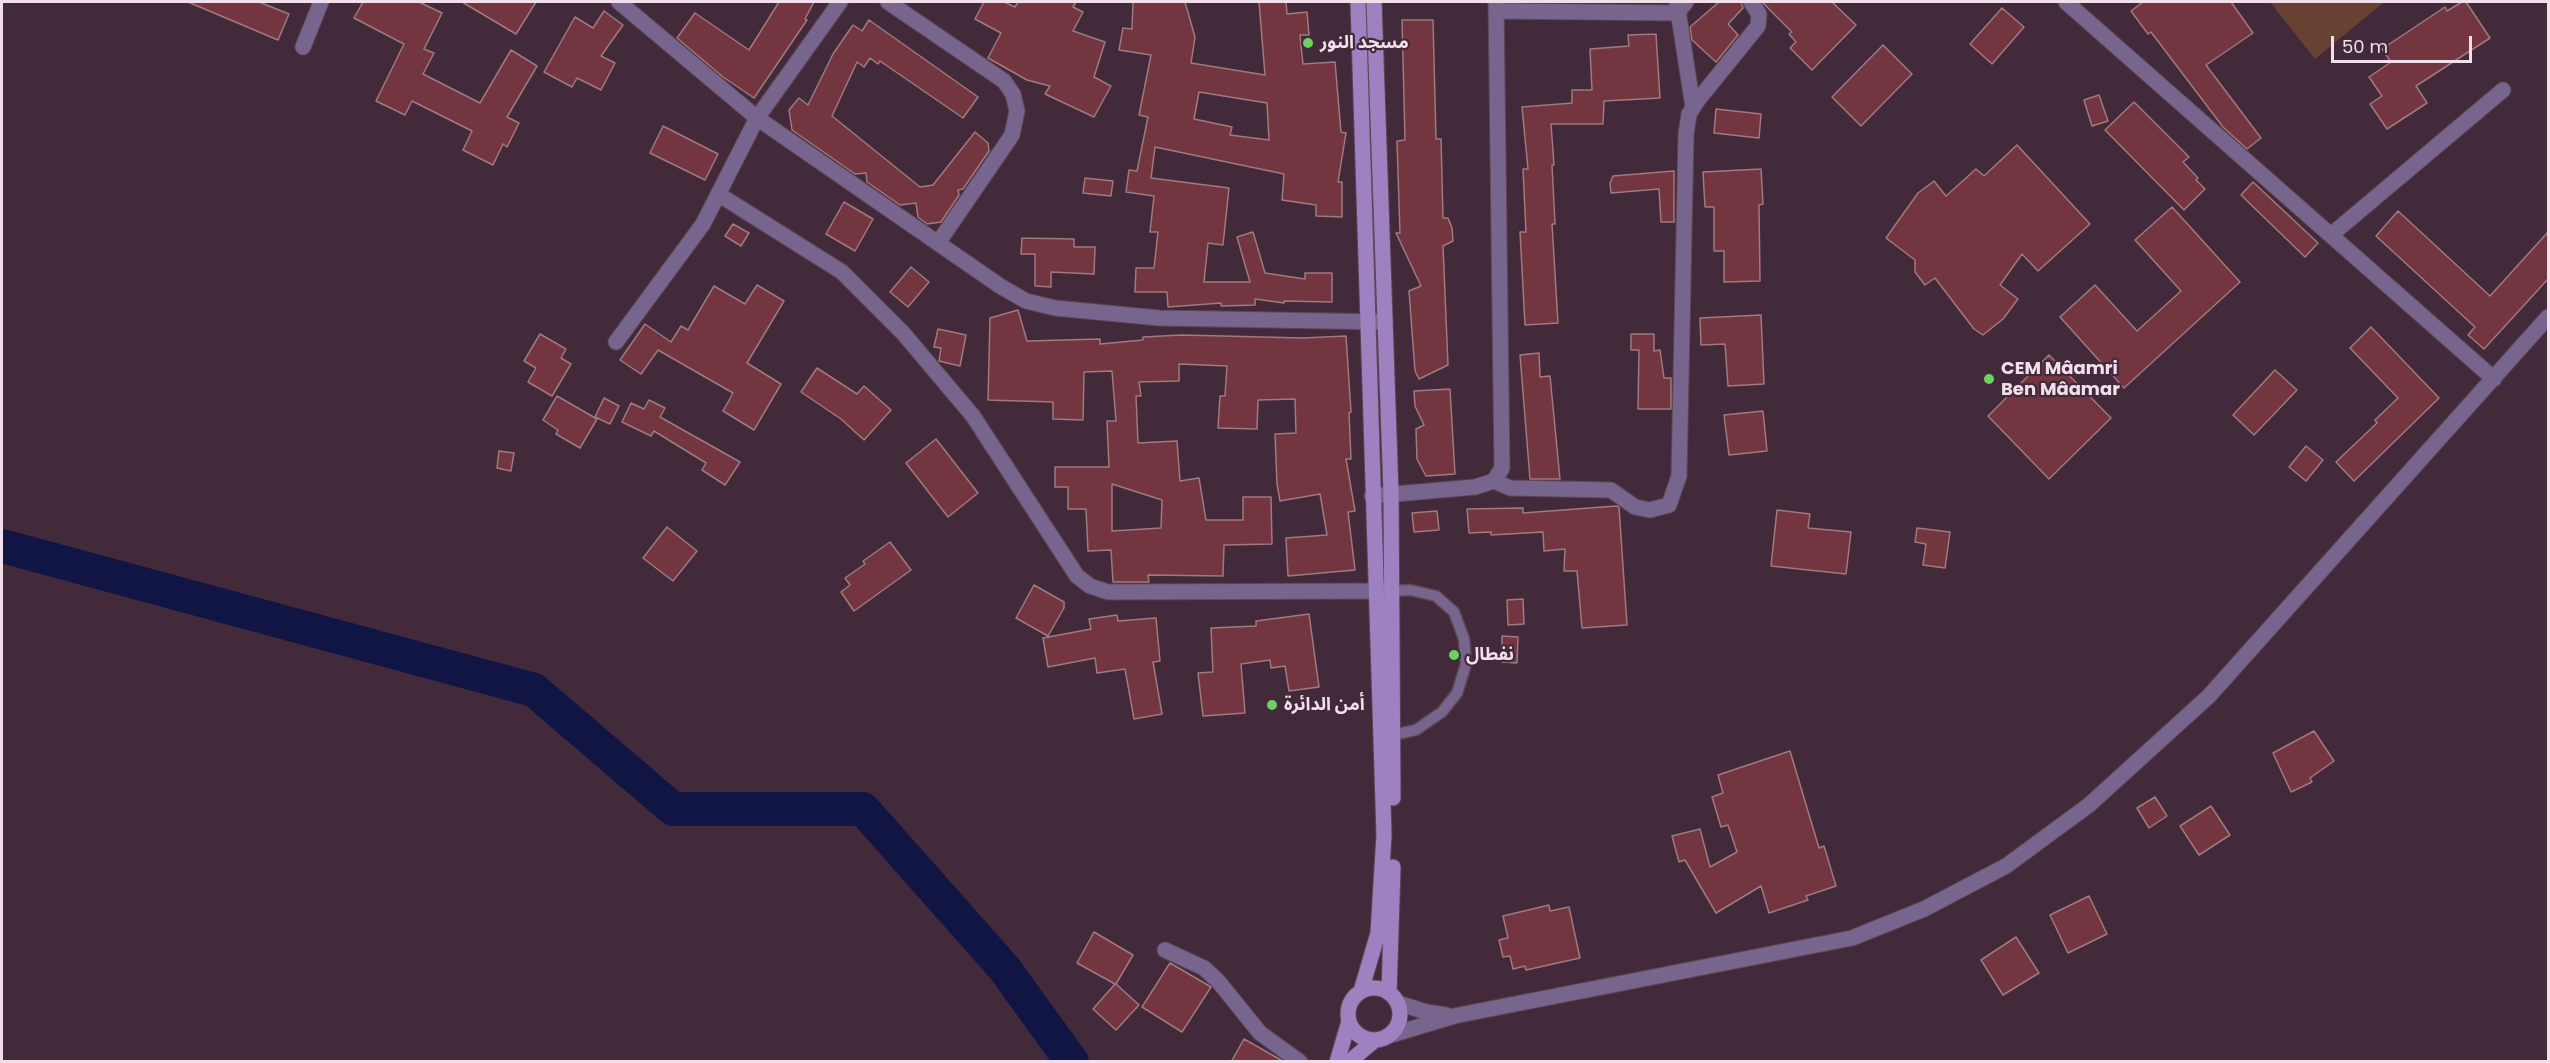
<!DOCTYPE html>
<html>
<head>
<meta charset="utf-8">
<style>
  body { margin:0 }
  #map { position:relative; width:2550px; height:1063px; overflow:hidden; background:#432a3b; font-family:Poppins,sans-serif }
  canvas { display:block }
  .frame { position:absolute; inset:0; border:3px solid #f1e0eb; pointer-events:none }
  .scale { position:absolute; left:2331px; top:36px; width:141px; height:27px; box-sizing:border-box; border:3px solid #f1e0eb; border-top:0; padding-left:8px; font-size:18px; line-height:21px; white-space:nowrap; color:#f1e0eb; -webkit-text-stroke:4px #432a3b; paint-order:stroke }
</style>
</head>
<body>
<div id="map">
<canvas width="2550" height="1063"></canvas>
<div class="frame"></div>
<div class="scale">50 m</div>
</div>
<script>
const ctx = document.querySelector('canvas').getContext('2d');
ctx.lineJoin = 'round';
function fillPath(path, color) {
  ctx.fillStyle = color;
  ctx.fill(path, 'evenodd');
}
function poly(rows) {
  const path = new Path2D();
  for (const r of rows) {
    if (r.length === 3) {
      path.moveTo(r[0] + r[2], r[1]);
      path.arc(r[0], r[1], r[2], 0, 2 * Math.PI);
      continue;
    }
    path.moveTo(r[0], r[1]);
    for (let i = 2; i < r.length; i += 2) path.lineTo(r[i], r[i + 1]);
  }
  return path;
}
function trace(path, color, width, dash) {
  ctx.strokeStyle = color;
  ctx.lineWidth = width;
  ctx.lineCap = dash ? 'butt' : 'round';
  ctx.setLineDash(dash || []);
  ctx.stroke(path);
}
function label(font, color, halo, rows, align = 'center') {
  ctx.font = font + ' Poppins,"Noto Sans Arabic",sans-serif';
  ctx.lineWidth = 4.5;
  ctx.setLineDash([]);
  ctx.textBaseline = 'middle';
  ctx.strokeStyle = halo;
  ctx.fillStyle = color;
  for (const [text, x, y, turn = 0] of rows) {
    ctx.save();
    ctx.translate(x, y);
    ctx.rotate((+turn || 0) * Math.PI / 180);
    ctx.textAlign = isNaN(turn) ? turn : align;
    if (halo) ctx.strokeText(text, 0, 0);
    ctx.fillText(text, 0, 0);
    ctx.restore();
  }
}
const green = poly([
  [2270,2,2384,2,2315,59]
]);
const river = poly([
  [2,546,534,690,673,809,863,809,1004,968,1072,1062]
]);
const building = poly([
  [188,2,259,2,289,14,278,40,188,2],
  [363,2,419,2,442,13,424,49,434,53,423,74,480,103,511,50,537,66,507,117,519,123,507,147,503,144,493,165,463,150,472,131,412,101,405,115,376,101,404,44,354,18,363,2],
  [462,2,536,2,516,34,462,2],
  [779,2,814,2,805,19,807,20,754,98,723,77,677,38,695,13,749,50,779,2],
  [984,2,1004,2,1015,7,1018,2,1076,2,1073,7,1083,12,1073,31,1105,42,1094,77,1111,86,1094,117,1045,94,1050,86,1027,80,988,58,1001,33,975,19,984,2],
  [1133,2,1185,2,1195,37,1191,63,1265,75,1259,2,1286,2,1287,14,1307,12,1309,35,1300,35,1303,64,1335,62,1341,132,1346,133,1338,182,1342,182,1342,217,1316,216,1316,205,1282,200,1284,174,1155,147,1151,178,1229,188,1223,245,1208,243,1204,282,1250,282,1237,237,1253,232,1265,273,1305,279,1305,273,1332,273,1332,302,1284,301,1284,303,1255,299,1255,305,1221,306,1221,303,1168,307,1167,292,1135,292,1136,268,1154,268,1158,232,1150,232,1154,196,1126,192,1129,170,1137,171,1148,117,1139,115,1151,55,1119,50,1123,28,1132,29,1133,2],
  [1199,92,1267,103,1269,140,1230,135,1232,127,1194,119,1199,92],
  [1719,2,1741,2,1743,8,1728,24,1738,35,1716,62,1692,40,1690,27,1719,2],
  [1762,2,1832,2,1856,25,1812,70,1790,48,1796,42,1789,34,1792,32,1762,2],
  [2143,2,2231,2,2253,33,2206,65,2261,138,2247,149,2223,127,2151,32,2148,34,2131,11,2143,2],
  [2462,2,2466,2,2490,38,2416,86,2427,103,2387,129,2370,104,2382,96,2369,77,2391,62,2382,49,2445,7,2447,11,2462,2],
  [2002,8,2024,27,1992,64,1970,44,2002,8],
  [604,11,623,25,601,56,615,63,601,90,577,78,572,87,544,72,575,17,593,28,604,11],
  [869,20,978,97,963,118,880,61,878,64,870,58,864,67,857,62,832,116,920,187,933,185,975,132,988,143,989,151,963,189,958,190,959,195,941,222,927,224,918,217,916,203,900,205,867,182,866,173,855,174,792,130,789,110,799,98,808,105,833,54,853,25,862,31,869,20],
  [1402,20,1433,20,1436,139,1441,139,1443,218,1448,218,1452,228,1453,241,1443,246,1448,365,1419,379,1415,371,1409,291,1421,286,1396,233,1400,233,1397,141,1405,140,1402,20],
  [1656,34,1660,98,1604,101,1603,124,1551,124,1554,165,1552,165,1555,224,1552,224,1558,323,1525,325,1520,232,1526,232,1523,169,1528,169,1522,107,1572,103,1572,90,1592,90,1590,49,1629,46,1628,35,1656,34],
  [1883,45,1912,74,1861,126,1832,97,1883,45],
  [2099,95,2108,121,2092,126,2084,100,2099,95],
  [2134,102,2189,157,2183,162,2198,178,2196,180,2205,189,2184,210,2105,130,2134,102],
  [1716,109,1761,114,1759,138,1714,133,1716,109],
  [663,126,718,154,705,180,650,153,663,126],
  [2017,145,2090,224,2038,271,2022,254,2000,285,2018,299,2003,319,1983,335,1974,329,1935,278,1925,285,1915,272,1915,260,1886,238,1918,193,1934,181,1946,196,1976,169,1984,176,2017,145],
  [1761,169,1763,204,1759,205,1760,281,1724,282,1724,251,1714,251,1714,207,1705,207,1703,172,1761,169],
  [1674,171,1674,222,1661,222,1659,189,1611,193,1610,183,1613,176,1674,171],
  [1085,178,1113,181,1111,196,1083,193,1085,178],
  [2253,182,2318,243,2305,257,2241,195,2253,182],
  [844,202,873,219,855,251,826,234,844,202],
  [2172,207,2240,282,2124,388,2060,317,2095,285,2137,331,2181,291,2135,240,2172,207],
  [2398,211,2490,296,2548,232,2548,279,2484,349,2468,335,2475,327,2376,236,2398,211],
  [733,224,749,233,741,246,725,236,733,224],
  [1022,238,1074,239,1074,247,1095,247,1094,274,1051,272,1051,287,1035,286,1035,254,1021,254,1022,238],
  [911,267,929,282,908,307,890,292,911,267],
  [757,285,784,301,747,363,781,384,754,430,723,411,733,393,658,350,641,374,620,360,645,324,671,342,681,326,688,330,714,286,745,304,757,285],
  [1018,310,1027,341,1100,339,1100,344,1143,340,1143,337,1182,335,1303,338,1346,336,1351,412,1349,413,1351,459,1346,459,1355,511,1348,512,1355,570,1288,576,1286,538,1327,535,1320,494,1280,501,1277,484,1275,434,1296,433,1295,399,1258,400,1257,429,1218,428,1220,396,1225,396,1227,366,1179,364,1179,381,1139,382,1141,396,1136,396,1138,443,1177,441,1180,481,1199,478,1206,520,1243,520,1243,497,1271,497,1272,544,1224,545,1223,576,1148,575,1149,582,1113,582,1111,550,1088,551,1086,509,1068,509,1068,487,1055,487,1055,467,1109,467,1107,421,1116,421,1112,371,1084,372,1083,420,1053,419,1053,402,988,400,990,318,1018,310],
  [1112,484,1162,500,1161,528,1112,531,1112,484],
  [1761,315,1764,384,1728,386,1725,344,1701,345,1700,318,1761,315],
  [2371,327,2439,398,2354,481,2336,462,2377,423,2375,420,2398,398,2350,348,2371,327],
  [938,329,966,335,960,366,939,361,941,348,934,347,938,329],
  [540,334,566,349,561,358,571,364,552,396,528,382,536,368,524,361,540,334],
  [1631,334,1654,334,1654,351,1660,350,1664,378,1671,378,1671,409,1638,409,1639,350,1631,350,1631,334],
  [1539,353,1540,377,1550,376,1560,479,1530,479,1520,355,1539,353],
  [2049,355,2111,418,2049,479,1988,416,2049,355],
  [817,368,857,394,864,386,891,410,864,440,841,419,801,392,817,368],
  [2275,370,2297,390,2254,435,2233,415,2275,370],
  [1450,389,1455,474,1426,476,1417,459,1416,429,1424,425,1415,406,1414,391,1450,389],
  [557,396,597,419,580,448,556,434,558,430,543,420,557,396],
  [604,398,619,406,610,424,595,417,604,398],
  [649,400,665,408,660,417,740,462,725,485,702,470,706,463,654,431,651,436,622,422,631,403,644,409,649,400],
  [1763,411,1767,451,1729,455,1724,415,1763,411],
  [936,439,978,493,948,517,906,463,936,439],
  [2306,446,2323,460,2306,481,2289,467,2306,446],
  [499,451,514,453,511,471,497,468,499,451],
  [1616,506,1619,507,1627,625,1582,628,1577,571,1564,571,1565,549,1544,551,1543,532,1491,535,1491,532,1469,533,1467,509,1523,508,1523,513,1616,506],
  [1777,510,1810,514,1808,528,1851,532,1846,574,1771,566,1777,510],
  [1437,511,1439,530,1414,532,1412,513,1437,511],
  [667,527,697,551,673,581,643,558,667,527],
  [1917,528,1950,532,1945,568,1923,565,1926,544,1915,542,1917,528],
  [890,542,911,570,854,611,841,592,850,585,845,578,865,564,863,561,890,542],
  [1034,585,1064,602,1064,608,1048,636,1016,618,1034,585],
  [1523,599,1524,624,1508,625,1507,600,1523,599],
  [1309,614,1319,687,1289,691,1285,666,1271,668,1270,660,1241,664,1245,713,1203,716,1198,673,1213,672,1211,628,1256,626,1256,621,1309,614],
  [1117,615,1118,621,1156,618,1160,661,1153,662,1162,714,1134,719,1125,669,1097,673,1095,658,1048,667,1043,638,1091,629,1089,619,1117,615],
  [1502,636,1518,637,1517,663,1502,662,1502,636],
  [2314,731,2334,761,2310,778,2312,782,2291,792,2273,753,2314,731],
  [1790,751,1819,848,1824,846,1836,886,1806,896,1808,900,1769,913,1761,886,1716,913,1685,860,1679,862,1672,836,1700,829,1710,867,1737,852,1728,825,1721,827,1712,797,1723,793,1718,775,1790,751],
  [2155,797,2167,816,2149,828,2137,808,2155,797],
  [2211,806,2230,835,2199,855,2180,826,2211,806],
  [2089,896,2107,934,2068,953,2050,915,2089,896],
  [1549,905,1550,911,1569,907,1580,958,1526,970,1525,966,1513,969,1510,956,1503,957,1499,940,1508,938,1503,916,1549,905],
  [1094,932,1133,955,1116,984,1139,1005,1116,1030,1093,1009,1115,984,1077,963,1094,932],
  [2016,937,2039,973,2003,995,1981,960,2016,937],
  [1170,963,1211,987,1182,1032,1142,1007,1170,963],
  [1244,1039,1281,1060,1283,1062,1231,1062,1244,1039]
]);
const service = poly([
  [1388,736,1416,730,1442,712,1457,693,1466,664,1464,639,1454,612,1436,596,1410,590,1392,591]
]);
const minor = poly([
  [619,2,757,118,1000,286,1026,301,1055,308,1159,318,1385,322],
  [888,2,1004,81,1013,94,1017,111,1012,135,938,243],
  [2066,2,2494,379],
  [1677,4,1693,107],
  [1496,11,1677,13,1686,2],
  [303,47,321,2],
  [718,194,842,272,903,333,973,416,1077,576,1090,586,1108,592,1389,591],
  [2331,235,2503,90],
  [616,342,703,224,757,118,840,2],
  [1494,481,1510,488,1611,490,1635,507,1650,510,1669,505,1679,476,1686,134,1689,114,1698,100,1758,26,1759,14,1751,2],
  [1372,496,1475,487,1494,481,1502,468,1496,2],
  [1165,950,1204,968,1218,981,1260,1033,1300,1062]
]);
const tertiary = poly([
  [1398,1003,1426,1012,1446,1015],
  [1391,1035,1454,1016,1852,938,1924,909,2006,866,2089,805,2209,696,2548,317]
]);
const secondary = poly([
  [1358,2,1384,835,1378,933,1361,991],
  [1374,2,1391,493,1393,798],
  [1374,1014,26],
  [1389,993,1393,867],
  [1337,1062,1349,1021],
  [1349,1062,1375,1040]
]);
const markers = [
  [1308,43,6,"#6cd362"],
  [1989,379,6,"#6cd362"],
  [1454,655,6,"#6cd362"],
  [1272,705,6,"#6cd362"]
];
const poiNames = [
  ["مسجد النور",1320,43],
  ["CEM Mâamri",2001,369],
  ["Ben Mâamar",2001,390],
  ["نفطال",1466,655],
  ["أمن الدائرة",1284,705]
];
fillPath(green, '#674233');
trace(river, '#101543', 34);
fillPath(building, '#733640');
trace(building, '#9f7a7e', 1.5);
trace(service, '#5f4757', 13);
trace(minor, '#5f4757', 17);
trace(tertiary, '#5f4757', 17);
trace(secondary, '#5f4757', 17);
trace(service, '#78658e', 10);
trace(minor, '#78658e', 15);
trace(tertiary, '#78658e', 15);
trace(secondary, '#9f81c1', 15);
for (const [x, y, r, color] of markers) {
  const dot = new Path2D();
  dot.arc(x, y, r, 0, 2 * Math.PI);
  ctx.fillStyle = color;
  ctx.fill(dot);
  trace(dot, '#432a3b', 2);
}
label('bold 18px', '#f1e0eb', '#432a3b', poiNames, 'left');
</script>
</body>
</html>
